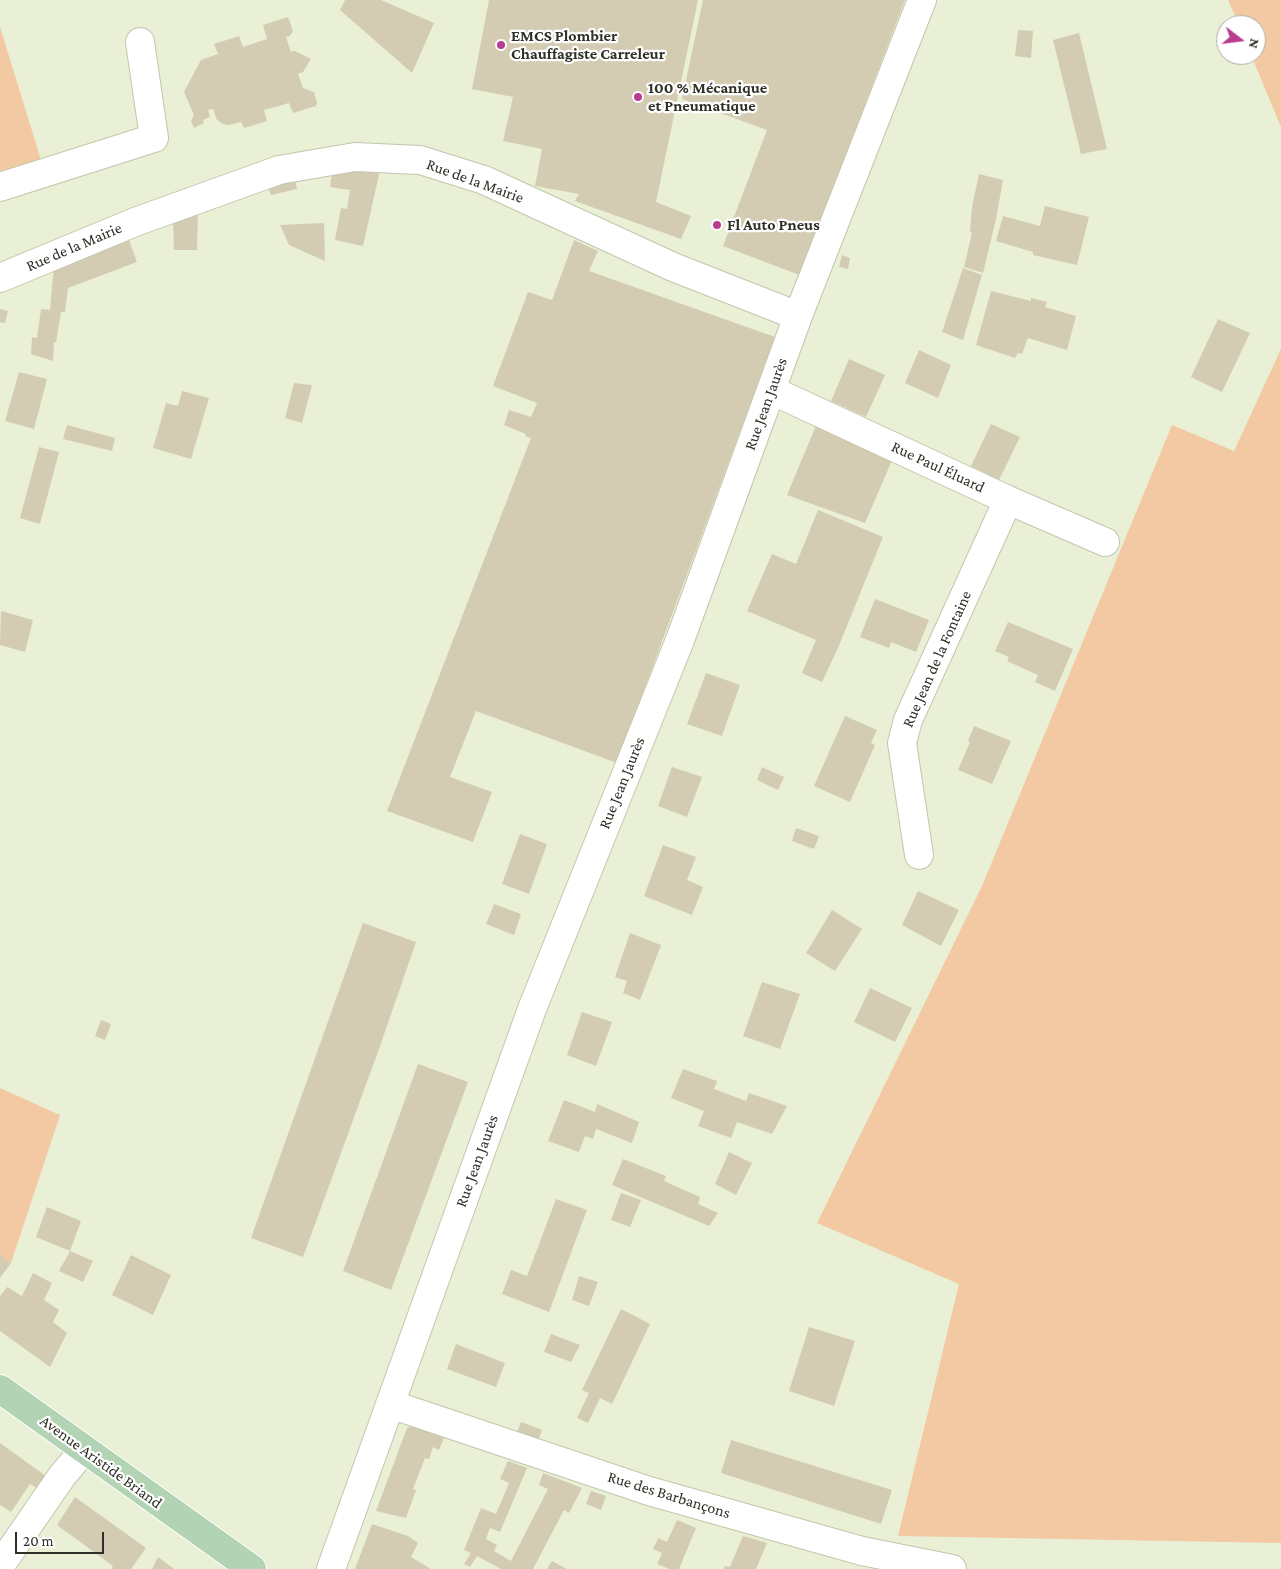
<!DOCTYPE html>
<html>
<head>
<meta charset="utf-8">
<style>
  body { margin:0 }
  #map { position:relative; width:1281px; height:1569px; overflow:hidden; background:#e9f0d5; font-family:"Crimson Pro",serif }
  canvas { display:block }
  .north { position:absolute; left:1216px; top:15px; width:50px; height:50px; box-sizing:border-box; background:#fff; border:1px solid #abaca8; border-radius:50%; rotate:105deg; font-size:14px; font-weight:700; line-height:20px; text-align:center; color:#2e3026 }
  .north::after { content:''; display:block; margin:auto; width:18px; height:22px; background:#b83d8f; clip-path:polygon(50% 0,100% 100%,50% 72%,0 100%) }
  .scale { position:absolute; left:15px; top:1532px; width:89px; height:22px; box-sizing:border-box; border:2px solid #2e3026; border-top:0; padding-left:6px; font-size:15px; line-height:18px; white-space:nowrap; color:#2e3026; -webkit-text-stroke:4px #fff; paint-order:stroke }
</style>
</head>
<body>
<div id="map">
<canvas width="1281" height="1569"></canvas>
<div class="north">N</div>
<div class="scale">20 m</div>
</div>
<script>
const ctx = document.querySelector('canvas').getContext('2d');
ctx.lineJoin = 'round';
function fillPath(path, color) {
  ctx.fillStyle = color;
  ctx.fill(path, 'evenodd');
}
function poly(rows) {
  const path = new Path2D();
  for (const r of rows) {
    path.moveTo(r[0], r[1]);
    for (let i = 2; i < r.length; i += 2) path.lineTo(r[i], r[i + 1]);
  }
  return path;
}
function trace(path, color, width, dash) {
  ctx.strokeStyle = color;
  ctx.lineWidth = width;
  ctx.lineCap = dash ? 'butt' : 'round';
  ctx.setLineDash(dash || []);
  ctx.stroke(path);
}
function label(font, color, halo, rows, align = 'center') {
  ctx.font = font + ' "Crimson Pro",serif';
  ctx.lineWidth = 4.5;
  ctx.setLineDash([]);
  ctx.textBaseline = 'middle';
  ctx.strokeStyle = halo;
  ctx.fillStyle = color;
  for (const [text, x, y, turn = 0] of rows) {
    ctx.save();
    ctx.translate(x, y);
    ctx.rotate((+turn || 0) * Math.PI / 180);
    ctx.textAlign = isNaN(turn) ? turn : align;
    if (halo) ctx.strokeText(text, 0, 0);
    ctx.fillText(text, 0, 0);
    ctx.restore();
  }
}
const green = poly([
  [1228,0,1281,0,1281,127,1251,55,1256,55,1256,25,1239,25],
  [0,27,41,160,0,173],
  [1281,349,1281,1543,898,1536,959,1284,817,1223,982,886,1172,425,1234,451],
  [0,1088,60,1115,11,1263,0,1256]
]);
const building = poly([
  [345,0,381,0,434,23,412,73,340,10],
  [489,0,698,0,656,202,691,216,681,239,575,201,579,194,535,186,542,149,503,141,513,97,472,89],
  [703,0,905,0,844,159,802,276,723,246,767,130,682,99],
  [288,17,293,31,290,36,286,37,291,52,295,51,311,59,303,72,298,74,303,88,314,92,317,103,316,106,293,113,289,103,264,110,267,121,244,128,241,122,229,125,223,124,217,120,213,109,208,110,210,117,203,120,204,123,194,128,191,121,194,115,184,92,201,60,218,54,214,44,239,36,243,47,267,39,263,25],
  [1018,30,1033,31,1031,58,1015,56],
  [1079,33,1107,149,1081,154,1053,40],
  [356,169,380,170,363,246,335,240,341,208,347,209,350,190,330,187,332,172],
  [979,174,1003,180,996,219,983,273,964,267,972,233,970,232,972,207],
  [295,179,297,189,271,195,267,185],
  [1045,206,1089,217,1077,265,1033,255,1033,252,996,241,1003,216,1040,226],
  [198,211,197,250,174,250,173,220],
  [324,223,325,261,289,245,280,225],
  [128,237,137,262,68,288,65,312,61,312,56,342,54,342,53,361,31,354,32,337,37,338,41,309,50,310,54,265],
  [574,240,598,251,589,271,775,337,617,763,476,711,450,777,492,792,473,842,387,811,531,438,525,436,526,434,504,425,509,410,531,417,537,403,493,386,528,292,552,300],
  [842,255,850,258,848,269,839,267],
  [963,268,982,275,963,340,942,332],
  [991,291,1031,301,1031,298,1047,302,1045,307,1076,316,1067,350,1028,338,1022,354,1018,353,1015,358,976,345],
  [0,309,8,311,5,323,0,322],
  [1218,319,1250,333,1222,392,1191,377],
  [919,350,951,365,938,398,905,383],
  [849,359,885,375,866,417,831,401],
  [19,372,47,379,34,429,5,421],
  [294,383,312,385,302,423,285,418],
  [182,391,209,398,191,459,153,448,166,403,178,406],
  [820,416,896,451,865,523,787,495],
  [991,424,1020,437,999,480,971,466],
  [67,425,115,438,112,451,63,439],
  [39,447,59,452,40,524,20,518],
  [818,510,883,537,838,648,822,682,802,673,816,640,747,611,772,554,796,564],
  [875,599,929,620,916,652,891,642,889,648,860,637],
  [1,611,33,620,25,652,0,645],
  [1008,622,1073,649,1055,691,1035,682,1038,675,1007,661,1009,657,995,651],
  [706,673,740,685,722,736,687,724],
  [845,716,877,730,871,743,875,745,850,802,814,786],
  [974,726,1011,741,992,784,958,770,970,742,968,741],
  [672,767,702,777,687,817,658,806],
  [762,767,784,777,778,790,757,780],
  [796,828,819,836,814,849,792,841],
  [520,834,547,844,529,894,502,884],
  [663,845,696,857,687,880,703,887,692,915,644,896],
  [918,891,959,910,941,946,902,925],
  [494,904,521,914,514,935,486,924],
  [832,910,862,929,835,971,806,953],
  [363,923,416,942,379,1049,303,1257,251,1238],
  [630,933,661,945,640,1000,623,993,627,981,615,977],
  [762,982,800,994,780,1049,743,1036],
  [870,988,912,1008,895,1042,854,1022],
  [582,1012,612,1022,596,1066,567,1055],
  [101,1020,111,1024,105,1040,95,1036],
  [418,1064,468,1082,391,1290,343,1271],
  [683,1069,717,1081,714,1089,746,1101,749,1093,787,1106,772,1134,737,1122,731,1138,698,1126,704,1111,671,1098],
  [564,1100,595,1112,597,1104,639,1122,632,1143,596,1129,593,1139,585,1136,579,1152,548,1141],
  [729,1152,752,1163,736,1195,715,1184],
  [623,1159,666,1176,664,1181,700,1197,698,1204,718,1213,709,1226,612,1185],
  [621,1193,641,1200,630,1227,611,1220],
  [556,1199,587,1210,549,1312,502,1294,511,1270,527,1276],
  [47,1207,81,1221,70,1251,36,1237],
  [70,1251,93,1261,83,1282,59,1271],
  [0,1255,11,1263,0,1278],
  [131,1255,171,1275,153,1315,112,1295],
  [33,1273,52,1283,44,1300,59,1310,53,1322,67,1333,50,1367,0,1331,0,1296,7,1287,22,1296],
  [579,1276,598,1282,589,1306,572,1300],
  [621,1309,650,1324,612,1404,600,1398,588,1423,577,1418,589,1393,582,1390],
  [809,1327,855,1341,834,1406,789,1391],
  [551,1334,580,1345,571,1362,544,1352],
  [456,1344,505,1363,496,1387,447,1369],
  [521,1422,542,1430,538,1441,517,1433],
  [413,1426,444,1438,439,1450,433,1447,429,1459,425,1458,413,1489,416,1490,406,1518,376,1511,407,1428],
  [731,1440,892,1490,881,1524,721,1473],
  [0,1443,50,1479,42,1491,30,1484,11,1512,0,1505],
  [508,1461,527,1468,500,1532,490,1528,486,1539,497,1545,494,1551,511,1561,548,1489,539,1485,543,1473,582,1488,569,1513,564,1510,533,1569,501,1569,477,1556,470,1567,464,1564,471,1553,464,1550,481,1508,496,1514,509,1483,500,1479],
  [591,1491,606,1496,601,1510,586,1504],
  [75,1497,146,1548,131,1569,111,1569,113,1566,57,1525],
  [677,1520,696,1528,679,1569,669,1569,657,1564,662,1553,653,1549,658,1538,667,1542],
  [372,1524,408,1536,418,1543,411,1557,431,1569,355,1569],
  [743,1536,767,1543,756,1569,724,1569,725,1566,730,1567],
  [158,1557,174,1569,152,1569],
  [552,1561,567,1569,547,1569]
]);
const minor = poly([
  [0,187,154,138,140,42],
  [0,278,135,222,279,170,355,157,420,160,484,180,673,267,798,316],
  [771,390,1008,500,1105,542],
  [919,855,902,743,908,720,1008,500],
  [390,1404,649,1491,862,1551,952,1569],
  [0,1566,62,1476,84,1450],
  [331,1569,532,1009,680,640,798,316,922,0]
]);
const major = poly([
  [0,1389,252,1569]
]);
const markers = [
  [501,45,5,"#b83d8f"],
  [638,97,5,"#b83d8f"],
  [717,225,5,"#b83d8f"]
];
const poiNames = [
  ["EMCS Plombier",511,36],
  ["Chauffagiste Carreleur",511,54],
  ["100 % Mécanique",648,88],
  ["et Pneumatique",648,106],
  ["Fl Auto Pneus",727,225]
];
const streetNames = [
  ["Rue de la Mairie",475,181,20],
  ["Rue de la Mairie",74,247,-23],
  ["Rue Jean Jaurès",766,404,-70],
  ["Rue Paul Éluard",938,467,25],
  ["Rue Jean de la Fontaine",937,659,-66],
  ["Rue Jean Jaurès",622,783,-68],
  ["Rue Jean Jaurès",477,1161,-70],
  ["Avenue Aristide Briand",101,1462,36],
  ["Rue des Barbançons",669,1495,17]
];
fillPath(green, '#f2c9a3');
fillPath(building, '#d4ccb2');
trace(minor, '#c1c7ad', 30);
trace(major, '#fff', 30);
trace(minor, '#fff', 28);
trace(major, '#b2d4b4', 28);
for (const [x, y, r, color] of markers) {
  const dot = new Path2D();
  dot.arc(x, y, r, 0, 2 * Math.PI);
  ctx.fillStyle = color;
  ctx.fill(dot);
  trace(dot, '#fff', 2);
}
label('bold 16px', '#2e3026', '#fff', poiNames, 'left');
label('16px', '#2e3026', '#fff', streetNames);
</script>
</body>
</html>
